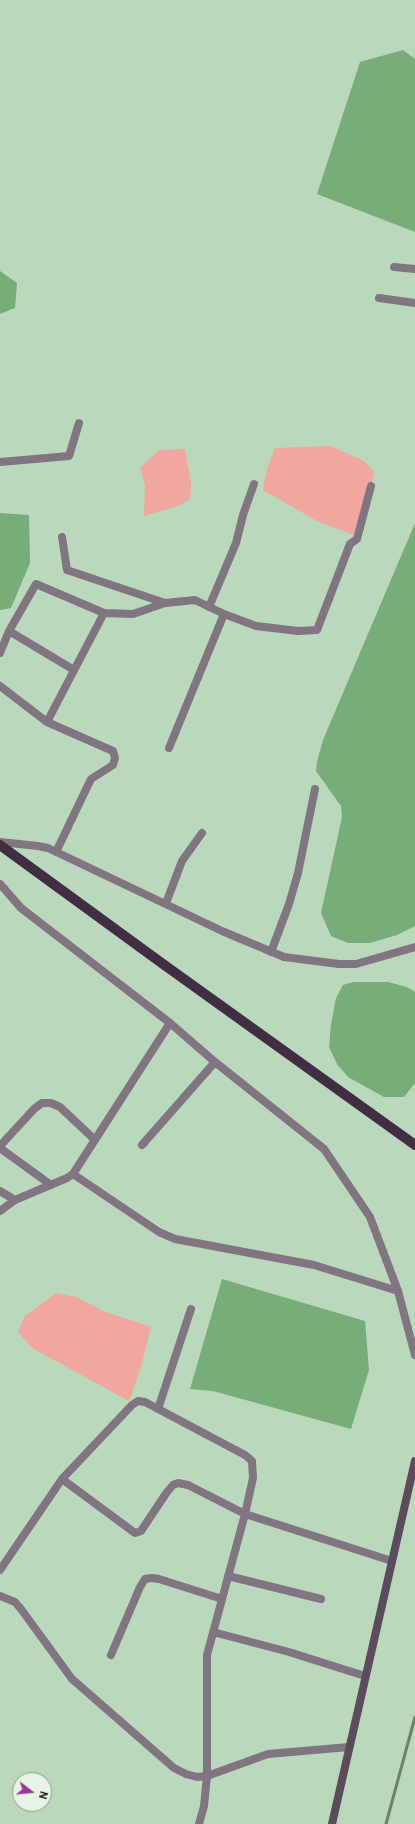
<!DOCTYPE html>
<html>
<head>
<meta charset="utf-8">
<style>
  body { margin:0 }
  #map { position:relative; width:415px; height:1824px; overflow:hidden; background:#bad8bb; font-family:Overpass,sans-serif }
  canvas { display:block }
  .north { position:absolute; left:12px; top:1772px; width:40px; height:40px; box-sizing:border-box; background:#e5f4e5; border:1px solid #909d90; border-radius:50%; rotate:106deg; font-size:11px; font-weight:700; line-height:16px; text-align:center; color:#101a10 }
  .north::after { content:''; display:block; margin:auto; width:14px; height:18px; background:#99369d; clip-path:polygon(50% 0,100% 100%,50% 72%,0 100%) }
</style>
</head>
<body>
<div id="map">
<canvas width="415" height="1824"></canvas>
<div class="north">N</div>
</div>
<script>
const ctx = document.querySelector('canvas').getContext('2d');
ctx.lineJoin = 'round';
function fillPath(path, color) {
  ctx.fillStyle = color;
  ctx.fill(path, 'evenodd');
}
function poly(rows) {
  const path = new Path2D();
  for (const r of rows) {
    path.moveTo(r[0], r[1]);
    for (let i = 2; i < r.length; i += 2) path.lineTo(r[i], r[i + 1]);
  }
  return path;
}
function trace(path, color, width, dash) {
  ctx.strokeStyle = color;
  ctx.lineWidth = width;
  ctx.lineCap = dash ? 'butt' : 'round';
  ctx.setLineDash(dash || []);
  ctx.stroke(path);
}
const green = poly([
  [331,446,364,461,374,472,365,518,354,535,317,521,263,490,267,469,275,448],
  [185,449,191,483,190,499,181,505,144,516,145,485,140,468,159,450],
  [56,1293,77,1297,103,1311,151,1327,141,1367,129,1401,32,1348,18,1332,25,1316]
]);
const water = poly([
  [403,50,415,59,415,232,317,194,360,62],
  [0,271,17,283,15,308,0,314],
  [0,513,29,515,30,563,11,608,0,610],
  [415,523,415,926,397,935,370,943,348,943,331,936,321,913,342,817,341,806,316,771,317,762,323,740],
  [353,982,388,982,407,987,415,992,415,1083,404,1097,384,1097,348,1077,337,1064,329,1047,331,1025,336,998,343,985],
  [222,1279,365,1321,369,1370,351,1429,213,1391,190,1389]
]);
const street = poly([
  [394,267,415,269],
  [379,298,415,303],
  [0,462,69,456,79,423],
  [62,537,67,570,165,603],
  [209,607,236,543,243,515,254,484],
  [9,631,74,670],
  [0,653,9,631,36,584,104,613,133,614,165,603,195,600,224,614,256,626,298,631,317,630,350,544,357,539,371,486],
  [0,686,47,722,106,748,113,751,115,758,113,765,91,779,56,852],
  [47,722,104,613],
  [169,748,224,614],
  [0,842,38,846,48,848,222,931,284,957,339,964,356,964,415,947],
  [0,884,21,908,170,1023,215,1062,324,1149,370,1217,398,1291,415,1355],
  [166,903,182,861,202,833],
  [271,952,289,904,298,873,315,789],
  [142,1145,215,1062],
  [0,1146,34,1109,42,1103,51,1103,60,1107,95,1140],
  [0,1148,51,1185],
  [73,1174,159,1232,175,1239,314,1265,398,1291],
  [0,1191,15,1200],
  [0,1211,15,1200,67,1178,73,1174,170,1023],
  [158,1409,191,1309],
  [62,1479,135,1533,141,1531,167,1492,173,1485,178,1483,188,1485,245,1514,392,1561],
  [0,1570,62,1479,132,1405,138,1401,145,1402,245,1455,252,1461,253,1478,245,1514,207,1655,207,1776,204,1806,199,1824],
  [228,1576,321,1599],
  [0,1596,15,1602,21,1609,72,1679,174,1768,186,1774,197,1777,207,1776,268,1754,349,1747],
  [213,1632,289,1652,365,1676],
  [111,1655,140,1587,145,1579,152,1578,159,1579,222,1599]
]);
const secondary = poly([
  [332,1824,415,1461]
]);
const primary = poly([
  [0,845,163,964,415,1145]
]);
const rail = poly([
  [386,1824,415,1717]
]);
fillPath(green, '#f1a69f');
fillPath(water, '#76ad79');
trace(street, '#817581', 8);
trace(secondary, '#5c4b5c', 8);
trace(primary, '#412e42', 10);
trace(rail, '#6d826e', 3);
</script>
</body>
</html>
